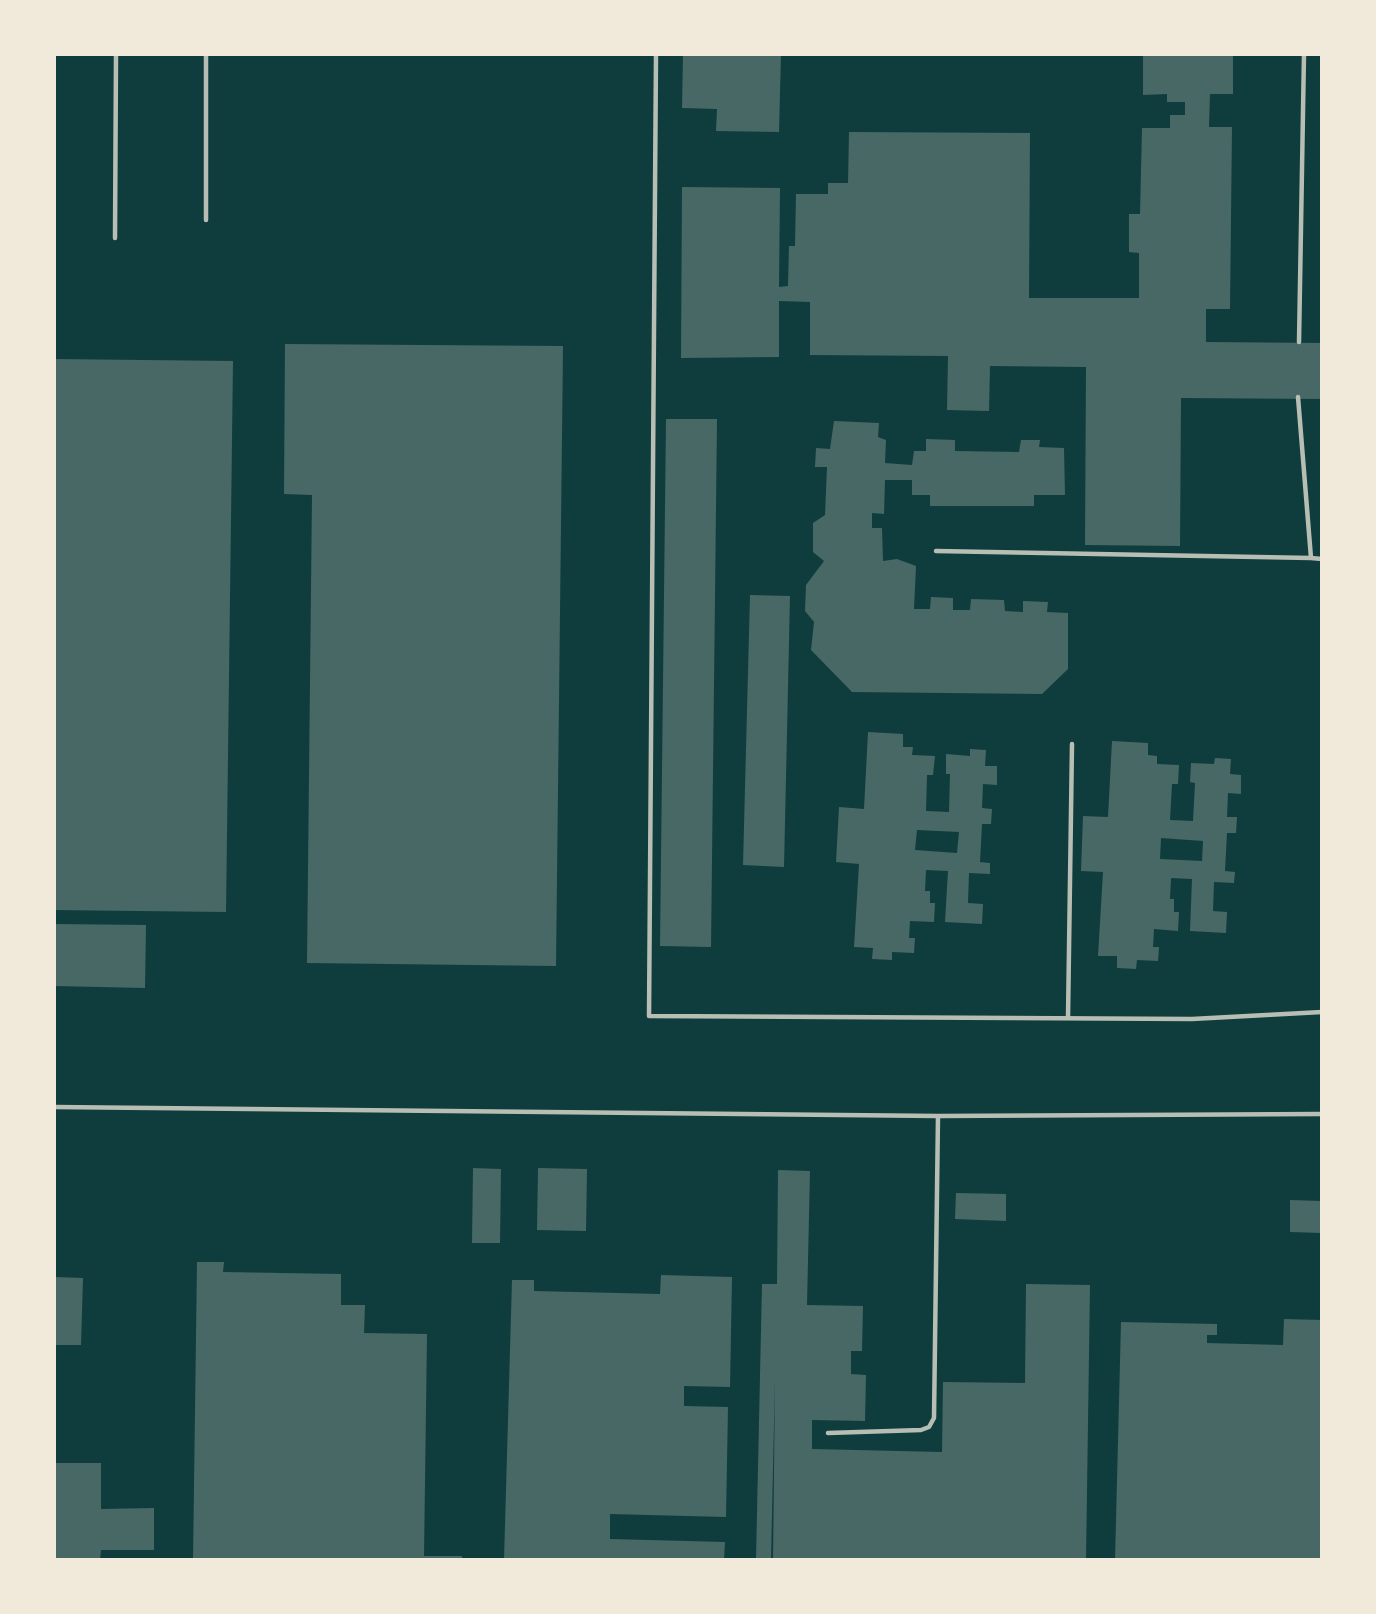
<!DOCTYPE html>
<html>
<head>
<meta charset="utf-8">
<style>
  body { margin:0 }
  #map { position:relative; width:1376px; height:1614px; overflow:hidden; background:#0f3d3e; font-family:Overpass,sans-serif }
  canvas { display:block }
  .frame { position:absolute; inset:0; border:56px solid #f1e9da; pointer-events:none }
</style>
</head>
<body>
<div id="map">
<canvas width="1376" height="1614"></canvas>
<div class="frame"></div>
</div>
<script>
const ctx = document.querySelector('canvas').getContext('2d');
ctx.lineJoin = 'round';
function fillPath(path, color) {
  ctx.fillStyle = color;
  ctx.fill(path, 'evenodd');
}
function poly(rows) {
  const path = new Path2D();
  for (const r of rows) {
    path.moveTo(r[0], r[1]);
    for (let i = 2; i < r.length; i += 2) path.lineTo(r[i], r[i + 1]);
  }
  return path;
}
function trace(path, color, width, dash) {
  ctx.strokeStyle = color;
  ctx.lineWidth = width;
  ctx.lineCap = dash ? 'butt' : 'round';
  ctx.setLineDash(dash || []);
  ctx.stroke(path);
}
const building = poly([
  [683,54,781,54,779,132,716,131,717,109,682,108],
  [1143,54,1233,54,1233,94,1210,94,1209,127,1232,127,1230,309,1206,309,1206,342,1322,343,1322,399,1181,398,1180,546,1085,545,1086,367,990,366,989,411,947,410,948,356,810,355,810,302,779,301,779,357,681,358,682,187,780,188,779,287,788,286,789,246,795,246,796,194,828,194,828,183,848,183,849,132,1030,133,1029,298,1139,298,1139,253,1129,252,1129,214,1140,214,1142,128,1170,128,1170,115,1185,115,1185,102,1167,102,1167,94,1143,95],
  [285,344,563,346,556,966,307,963,312,495,284,494],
  [54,359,233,361,226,912,54,910],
  [666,419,717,419,711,947,660,946],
  [834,421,879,423,878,437,886,440,885,463,912,465,914,451,926,451,926,439,955,440,955,451,1019,452,1021,440,1040,440,1039,447,1064,448,1065,495,1034,495,1034,506,930,506,930,495,912,495,912,480,885,480,884,514,872,513,872,528,882,528,883,561,897,559,916,566,914,609,930,609,931,597,953,598,953,610,970,610,971,599,1004,600,1005,611,1023,612,1023,601,1048,602,1047,612,1068,613,1068,669,1042,694,852,692,811,650,814,622,805,611,806,585,824,561,813,552,813,523,825,515,827,467,815,467,816,448,830,449],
  [750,595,790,596,784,867,743,865],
  [868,732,903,734,903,747,913,747,912,755,935,756,933,775,927,775,926,811,949,812,950,774,946,774,946,754,970,756,970,749,986,750,985,766,997,766,997,785,983,784,982,808,992,809,991,824,982,824,980,862,990,863,990,874,969,873,968,903,983,904,982,924,945,922,948,871,926,870,925,891,930,891,930,903,935,903,934,922,910,921,909,938,915,938,914,953,892,952,892,960,872,959,873,948,854,947,859,864,836,862,839,807,864,809],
  [917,830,959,832,957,853,915,850],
  [1112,741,1148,743,1148,755,1157,756,1157,764,1179,765,1178,784,1172,784,1170,820,1193,821,1195,783,1190,782,1191,763,1214,764,1215,758,1231,759,1230,774,1241,775,1241,794,1228,793,1227,817,1237,817,1236,833,1227,833,1225,871,1235,872,1234,883,1214,882,1213,911,1227,912,1226,933,1190,931,1192,879,1171,878,1170,899,1174,899,1174,912,1179,912,1178,931,1154,929,1153,947,1159,947,1158,961,1137,960,1136,969,1117,968,1117,956,1098,956,1103,872,1081,871,1083,816,1108,817],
  [1161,838,1203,841,1202,861,1160,859],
  [54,924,146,925,145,988,54,986],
  [473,1168,501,1169,500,1243,472,1243],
  [538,1168,587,1169,586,1231,537,1230],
  [778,1170,810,1171,807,1305,863,1306,862,1351,851,1351,851,1374,866,1375,865,1421,812,1420,812,1449,942,1452,943,1382,1025,1383,1026,1284,1090,1285,1086,1560,773,1560,775,1379,771,1559,756,1559,762,1284,777,1284],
  [956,1193,1006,1194,1006,1221,955,1219],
  [1290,1200,1321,1201,1321,1233,1290,1232],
  [197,1262,224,1262,223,1272,341,1274,341,1305,365,1305,364,1333,427,1334,424,1556,462,1556,462,1560,193,1560],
  [661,1275,732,1277,730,1387,684,1386,684,1406,728,1407,726,1517,610,1514,610,1539,725,1542,724,1560,504,1560,512,1280,534,1280,534,1291,660,1294],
  [54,1277,83,1278,81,1345,54,1345],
  [1284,1319,1322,1320,1322,1527,1320,1560,1115,1560,1121,1322,1217,1324,1217,1335,1207,1335,1207,1343,1283,1345],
  [54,1463,101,1463,101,1509,154,1508,154,1550,101,1550,100,1560,54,1560]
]);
const service = poly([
  [206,54,206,220],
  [656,54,649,1016,1192,1019,1322,1012],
  [115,238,116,54],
  [1299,342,1304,54],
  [1298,397,1311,558,1322,559],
  [936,551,1311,558],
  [1068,1018,1072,744],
  [54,1107,938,1116,1322,1114],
  [828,1433,921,1430,929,1427,934,1418,938,1116]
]);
fillPath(building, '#486865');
trace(service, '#b8beb3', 4.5);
</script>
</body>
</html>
